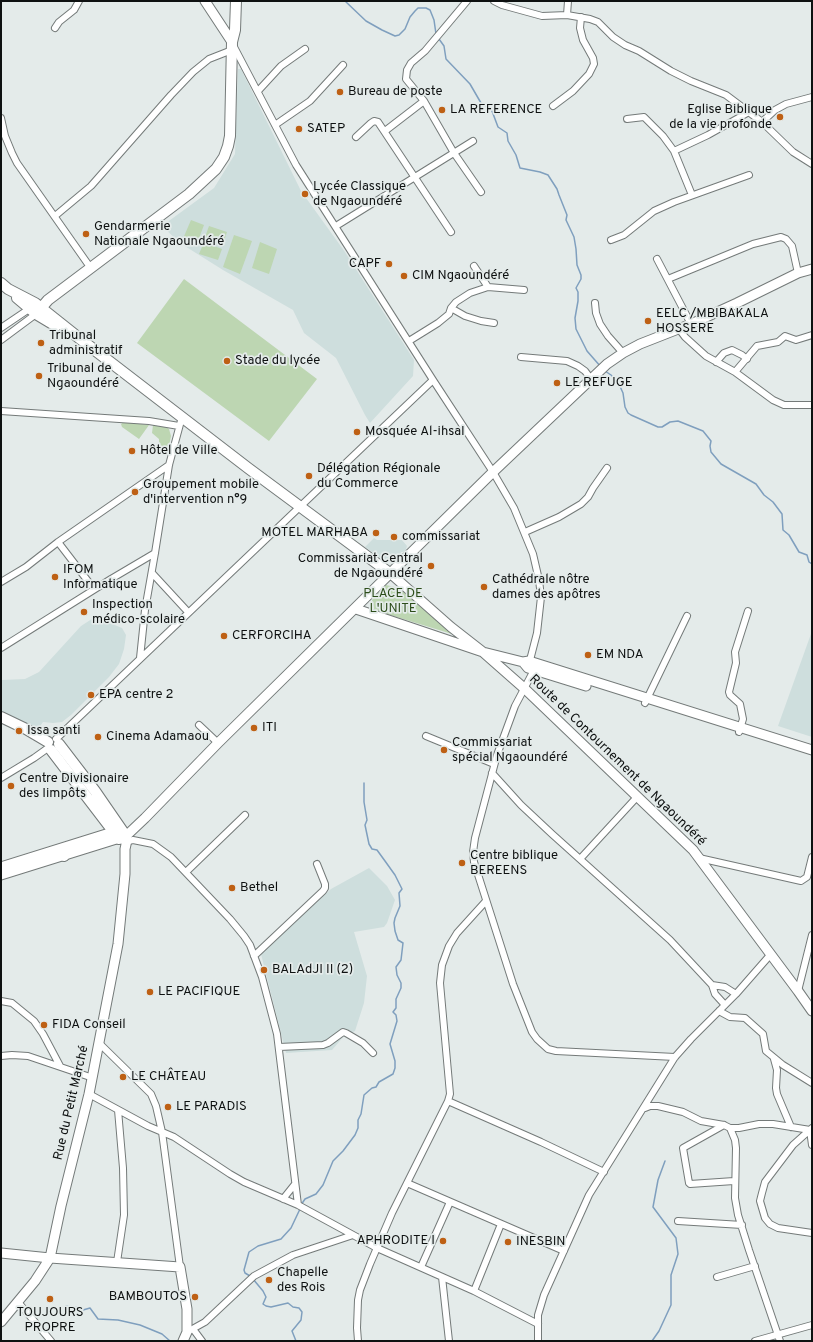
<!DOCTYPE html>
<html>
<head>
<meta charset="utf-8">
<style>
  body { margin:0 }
  #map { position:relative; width:813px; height:1342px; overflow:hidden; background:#e4ebea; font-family:Overpass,sans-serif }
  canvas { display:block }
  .frame { position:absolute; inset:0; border:2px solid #0e1111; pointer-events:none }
</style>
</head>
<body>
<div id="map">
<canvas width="813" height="1342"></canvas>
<div class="frame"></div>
</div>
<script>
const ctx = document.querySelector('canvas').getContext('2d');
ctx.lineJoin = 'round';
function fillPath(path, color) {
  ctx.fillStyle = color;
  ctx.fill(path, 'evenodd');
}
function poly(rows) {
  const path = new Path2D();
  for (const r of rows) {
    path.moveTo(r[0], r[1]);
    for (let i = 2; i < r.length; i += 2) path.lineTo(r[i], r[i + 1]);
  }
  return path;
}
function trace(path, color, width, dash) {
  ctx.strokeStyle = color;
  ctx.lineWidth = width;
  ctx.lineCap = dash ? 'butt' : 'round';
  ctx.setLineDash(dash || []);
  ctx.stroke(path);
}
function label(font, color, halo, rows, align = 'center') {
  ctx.font = font + ' Overpass,sans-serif';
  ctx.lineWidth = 3.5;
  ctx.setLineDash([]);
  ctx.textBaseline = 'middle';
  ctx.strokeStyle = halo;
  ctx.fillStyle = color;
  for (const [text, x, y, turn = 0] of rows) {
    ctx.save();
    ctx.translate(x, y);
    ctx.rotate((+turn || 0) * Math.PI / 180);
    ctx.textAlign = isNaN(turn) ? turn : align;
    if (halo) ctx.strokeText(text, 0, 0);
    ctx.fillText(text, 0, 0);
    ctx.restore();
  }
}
const built = poly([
  [238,69,241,69,301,191,345,252,414,360,413,376,370,423,365,415,336,358,304,333,293,310,223,270,180,243,162,226,214,188,235,154],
  [374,538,377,540,402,540,407,546,405,552,401,552,400,557,392,555,391,561,384,561,382,559,379,558,376,554,375,554,365,547],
  [95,617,122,628,126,635,124,649,119,664,109,677,71,715,62,722,53,723,43,722,36,732,1,714,1,702,14,708,1,702,1,683,2,680,25,679,39,672,81,626],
  [812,631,812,737,778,726],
  [369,868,387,886,395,900,387,923,384,927,354,932,367,976,364,1003,355,1031,344,1036,332,1050,286,1053,261,954,331,889]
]);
const green = poly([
  [191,220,204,225,196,246,182,241],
  [209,226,227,232,223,244,205,237],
  [234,235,252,241,240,274,223,267],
  [204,242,222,249,218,260,199,254],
  [260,242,277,249,269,274,252,268],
  [184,279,317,379,269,441,137,343],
  [124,422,149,425,139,439,122,427,121,424],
  [153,425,165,426,169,429,171,436,168,451,159,445,159,439,152,433],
  [386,585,399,588,452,634,374,610,372,600]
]);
const stream = poly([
  [345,1,366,21,382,30,395,36,399,35,405,29,410,17,415,11,418,8,426,8,430,10,434,20,436,34],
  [439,39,444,46,446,59,470,84,481,103,492,111,498,127,507,133,508,141,516,155,520,168,540,172,548,175,557,189,559,195,567,215,566,220,574,237,576,249,577,265,581,275,581,279,576,288,578,292,578,301,575,318,576,329,587,351,601,367],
  [605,371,611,375,618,382,623,393,625,407,628,413,631,415,658,427,662,427,670,422,678,421,703,431,711,441,710,446,711,452,721,464,756,484,764,495,773,502,782,514,783,530,789,535,799,552,807,555,809,562,812,564],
  [301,1205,305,1199,316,1194,323,1185,333,1161,343,1151,355,1135,358,1128,358,1120,361,1114,364,1095,372,1088,376,1087,379,1082,393,1074,395,1068,395,1061,390,1044,397,1021,396,1015,393,1012,396,1008,396,999,401,988,401,983,397,975,396,967,401,960,403,943,398,940,395,931,394,923,395,918,400,906,399,893,402,889,395,875,385,861,377,850,372,849,369,844,365,825,367,820,364,802,364,783],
  [250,1276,245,1273,244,1270,249,1252,258,1246,281,1239,291,1228,300,1209],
  [253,1279,263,1291,266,1297,263,1304,266,1306,271,1307,288,1303,293,1307,299,1308,302,1312,301,1320,292,1331,296,1341],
  [66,1306,70,1307,77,1307,83,1310,90,1308,98,1319,118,1320,140,1325,162,1334,170,1341],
  [652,1341,659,1331,671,1305,671,1275,678,1254,676,1238,653,1207,658,1180,665,1161]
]);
const street = poly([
  [467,1,425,51,411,63,407,70,406,79,424,101,454,153,481,192],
  [494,1,502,5,542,16,567,15,590,19,598,22,613,37,625,45,639,51,671,71,691,81,726,95,762,122,793,152,812,164],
  [567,15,568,1],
  [55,28,59,22,74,10,79,1],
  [233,45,296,165,433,380,493,472,514,508,533,554,539,580,541,597,537,633,529,664],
  [258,91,281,66,305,49],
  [553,106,573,91,589,74,594,64,593,58,583,40,580,28,581,17],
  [1,118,5,136,12,153,17,163,90,267],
  [627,119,644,117,663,136,674,151],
  [762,122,775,110,786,104,812,97],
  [275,125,310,101,343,65],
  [385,131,424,101],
  [356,137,371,123,374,121,378,122,451,232],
  [692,195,674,151,708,135,749,112],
  [55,216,91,186,171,95,193,72,209,59,232,50],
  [336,226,473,141],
  [611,240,624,235,654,211,674,202,749,175],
  [657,259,691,324],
  [474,266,488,287],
  [668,279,753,244,781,237,786,239,792,246,798,273],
  [595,303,596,313,600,324,608,336,623,353],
  [451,308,465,316,481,321,494,323],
  [1,328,29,309],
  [679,329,685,337,706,356,735,372,773,400,784,405,812,405],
  [1,340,36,314],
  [409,341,438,323,449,314,451,308,456,302,470,293,488,287,524,290],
  [521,357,567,361,578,366,585,371,591,379],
  [716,362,724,353,732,350,742,355,747,359],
  [735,372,757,346,778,342,785,336,796,340,812,335],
  [1,411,149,421,179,426],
  [525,532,559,517,581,504,588,497,593,488,607,468],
  [58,542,94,589],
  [152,573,188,612],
  [1,582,26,567,58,542,169,465],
  [1,648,111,579,155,553],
  [140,658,145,610,155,553,169,465,182,417],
  [534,670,515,706,497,755,475,838,473,852,474,862,513,984,532,1032,537,1039,548,1049,556,1051,675,1057],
  [645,703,687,616],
  [199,725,218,743],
  [739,732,743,719,740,704,730,695,729,692,736,663,735,652,748,611],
  [426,736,494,764],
  [56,739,433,380],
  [492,773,521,805,552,834,670,940,712,985,715,994,725,1005],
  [1,778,34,758,48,748],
  [124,842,133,840,153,844,171,857,230,919,244,936,250,945,262,977,277,1034,298,1205],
  [699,858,801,881,807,877,812,857],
  [580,859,637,797],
  [186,872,245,815],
  [254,956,323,891,325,888,325,884,317,864],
  [712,985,725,987,736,994],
  [798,991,812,935],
  [1,1001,12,1003,34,1021,43,1034,60,1066],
  [719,1011,730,1017,745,1018,763,1034,766,1051,783,1065,812,1083],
  [100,1044,151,1094,156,1106,162,1132,180,1267],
  [279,1047,323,1045,328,1043,343,1032,346,1033,363,1043,373,1053],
  [1,1056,12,1055,28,1056,93,1078],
  [774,1059,777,1070,776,1088,777,1094,791,1127],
  [89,1094,148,1126,174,1137,230,1174,244,1182,298,1205,377,1248,474,1291,538,1324],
  [448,1101,541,1142,604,1172],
  [645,1108,650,1106,658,1106,683,1112,701,1121,724,1125,730,1128,735,1140,736,1148,735,1198,738,1215,749,1250,780,1341],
  [724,1125,683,1148,689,1183,690,1184,734,1181],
  [730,1128,739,1128,759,1124,773,1124,810,1130],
  [812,1128,793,1145,765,1182,762,1193,760,1201,765,1218,770,1224,778,1228,812,1233],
  [810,1130,812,1145],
  [407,1183,564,1251],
  [283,1199,295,1184],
  [678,1221,742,1225],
  [117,1262,124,1215,123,1168,118,1110],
  [421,1267,450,1202],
  [442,1277,449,1341],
  [717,1277,755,1266],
  [474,1291,501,1224],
  [18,1302,51,1341],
  [193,1329,202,1341],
  [187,1332,205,1322,254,1276,293,1255,353,1235],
  [358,1341,357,1328,358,1300,360,1290,370,1264,392,1213,448,1101,450,1094,440,983,442,965,449,946,457,933,486,901],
  [538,1341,538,1315,544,1295,589,1195,675,1057,691,1039,736,994,771,954],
  [755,1341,812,1325]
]);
const secondary = poly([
  [205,1,232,42],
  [391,574,451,627,483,652,525,689,693,850,798,991,812,1011],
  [356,609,483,652,523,662,529,661,812,750],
  [523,662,528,668,586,686],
  [1,867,119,830],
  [1,875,126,836,145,818,218,743,493,472,607,364,623,353,640,344,691,324,737,303,798,273,812,269],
  [1,1253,50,1258,180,1267,187,1309,187,1332,183,1341],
  [1,1322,35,1281,50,1258,61,1206,89,1094,118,944,125,874,125,849,127,840,126,836]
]);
const primary = poly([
  [1,283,8,289,35,303,79,338,248,468,391,574],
  [17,298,36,314,56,326],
  [36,314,48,300,189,194,216,169,224,157,228,146,230,136,232,42,235,30,236,1],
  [1,717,26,729,48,742],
  [59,744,95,791,126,836],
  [51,750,119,839],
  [62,849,64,856]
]);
const markers = [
  [340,92,4,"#be6014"],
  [442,110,4,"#be6014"],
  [780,117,4,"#be6014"],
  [299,129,4,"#be6014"],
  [305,194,4,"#be6014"],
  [86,234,4,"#be6014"],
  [389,264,4,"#be6014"],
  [404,276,4,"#be6014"],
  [648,321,4,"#be6014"],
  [41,343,4,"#be6014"],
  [227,361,4,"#be6014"],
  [39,376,4,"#be6014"],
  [557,383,4,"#be6014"],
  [357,432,4,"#be6014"],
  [132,451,4,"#be6014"],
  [309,476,4,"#be6014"],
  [135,492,4,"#be6014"],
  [376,533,4,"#be6014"],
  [394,537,4,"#be6014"],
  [431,566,4,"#be6014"],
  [55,577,4,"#be6014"],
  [484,587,4,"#be6014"],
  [84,612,4,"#be6014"],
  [224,636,4,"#be6014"],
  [588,655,4,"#be6014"],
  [91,695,4,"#be6014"],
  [254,728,4,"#be6014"],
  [19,731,4,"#be6014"],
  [98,737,4,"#be6014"],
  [444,750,4,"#be6014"],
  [11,786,4,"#be6014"],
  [462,863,4,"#be6014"],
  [232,888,4,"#be6014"],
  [264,970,4,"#be6014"],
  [150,992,4,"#be6014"],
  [44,1025,4,"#be6014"],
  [123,1077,4,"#be6014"],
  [168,1107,4,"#be6014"],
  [443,1241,4,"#be6014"],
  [508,1242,4,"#be6014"],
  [269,1280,4,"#be6014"],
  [195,1297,4,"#be6014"],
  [50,1299,4,"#be6014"]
];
const poiNames = [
  ["Bureau de poste",348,92],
  ["LA REFERENCE",450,110],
  ["Eglise Biblique",772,110,"right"],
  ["de la vie profonde",772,125,"right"],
  ["SATEP",307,129],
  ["Lycée Classique",313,187],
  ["de Ngaoundéré",313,202],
  ["Gendarmerie",94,227],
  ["Nationale Ngaoundéré",94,242],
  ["CAPF",381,264,"right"],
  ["CIM Ngaoundéré",412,276],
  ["EELC /MBIBAKALA",656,314],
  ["HOSSERE",656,329],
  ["Tribunal",49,336],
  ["administratif",49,351],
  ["Stade du lycée",235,361],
  ["Tribunal de",47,369],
  ["Ngaoundéré",47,384],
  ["LE REFUGE",565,383],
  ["Mosquée Al-ihsaI",365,432],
  ["Hôtel de Ville",140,451],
  ["Délégation Régionale",317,469],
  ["du Commerce",317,484],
  ["Groupement mobile",143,485],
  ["d'intervention n°9",143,500],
  ["MOTEL MARHABA",368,533,"right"],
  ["commissariat",402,537],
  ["Commissariat Central",423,559,"right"],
  ["de Ngaoundéré",423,574,"right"],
  ["IFOM",63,570],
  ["Informatique",63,585],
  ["Cathédrale nôtre",492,580],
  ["dames des apôtres",492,595],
  ["Inspection",92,605],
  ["médico-scolaire",92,620],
  ["CERFORCIHA",232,636],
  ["EM NDA",596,655],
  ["EPA centre 2",99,695],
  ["ITI",262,728],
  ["Issa santi",27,731],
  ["Cinema Adamaou",106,737],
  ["Commissariat",452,743],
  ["spécial Ngaoundéré",452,758],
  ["Centre Divisionaire",19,779],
  ["des Iimpôts",19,794],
  ["Centre biblique",470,856],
  ["BEREENS",470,871],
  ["Bethel",240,888],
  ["BALAdJI II (2)",272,970],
  ["LE PACIFIQUE",158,992],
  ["FIDA Conseil",52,1025],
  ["LE CHÂTEAU",131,1077],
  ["LE PARADIS",176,1107],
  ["APHRODITE I",435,1241,"right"],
  ["INESBIN",516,1242],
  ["Chapelle",277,1273],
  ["des Rois",277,1288],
  ["BAMBOUTOS",187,1297,"right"],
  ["TOUJOURS",50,1313,"center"],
  ["PROPRE",50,1328,"center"]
];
const parkNames = [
  ["PLACE DE",393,594],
  ["L'UNITE",393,609]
];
const streetNames = [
  ["Route de Contournement de Ngaoundéré",617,761,44],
  ["Rue du Petit Marché",72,1103,-77]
];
fillPath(built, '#cededd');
fillPath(green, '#bdd6b2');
trace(stream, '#7f9fbe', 1.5);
trace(street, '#747a79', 8);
trace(secondary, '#747a79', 11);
trace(primary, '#747a79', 12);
trace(street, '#fff', 6);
trace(secondary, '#fff', 9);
trace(primary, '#fff', 10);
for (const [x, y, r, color] of markers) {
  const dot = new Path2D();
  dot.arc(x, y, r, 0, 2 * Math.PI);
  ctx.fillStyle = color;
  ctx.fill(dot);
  trace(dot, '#e4ebea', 1.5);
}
label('13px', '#0e1111', '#e4ebea', poiNames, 'left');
label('13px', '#2c4d1a', '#e4ebea', parkNames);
label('13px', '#0e1111', '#e4ebea', streetNames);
</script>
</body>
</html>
